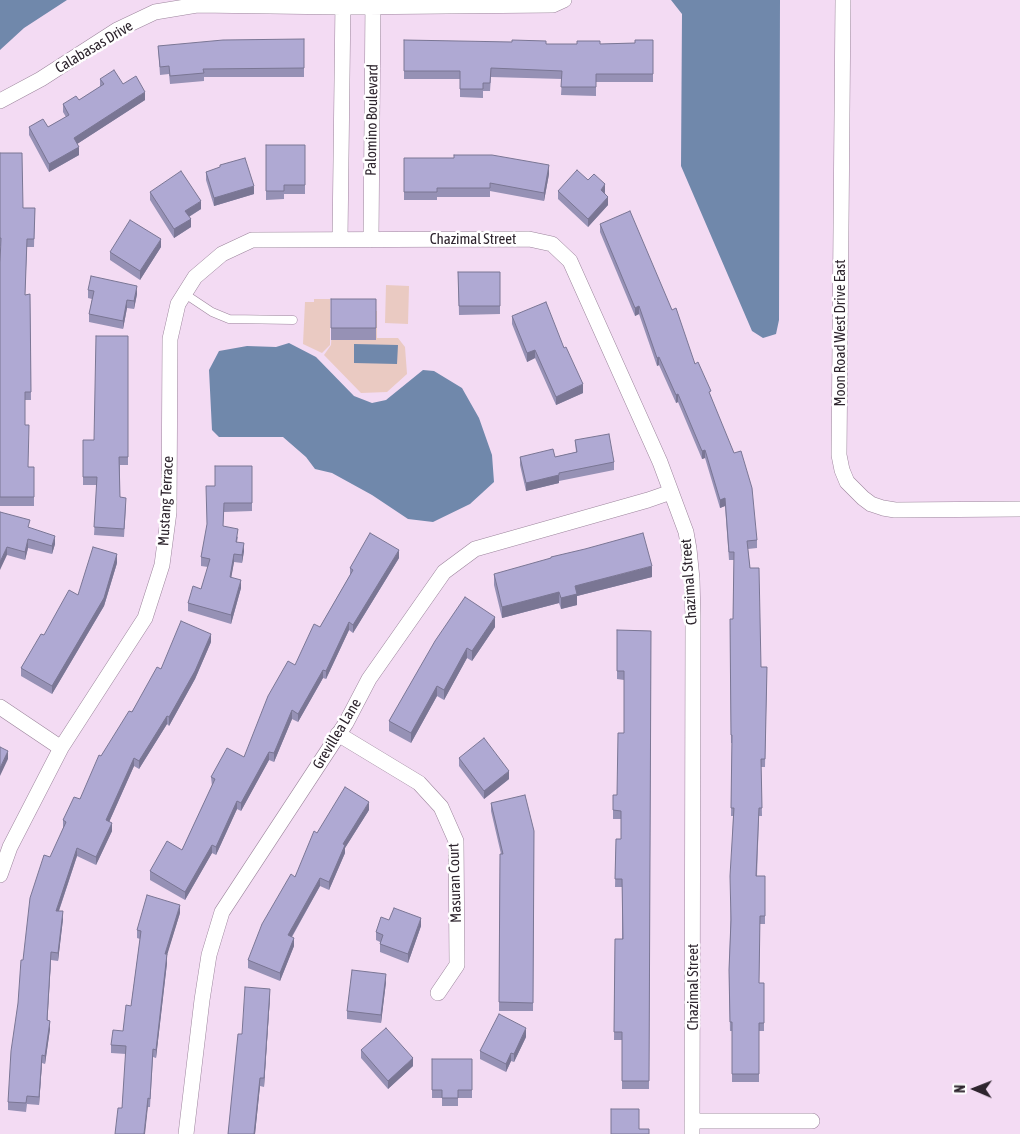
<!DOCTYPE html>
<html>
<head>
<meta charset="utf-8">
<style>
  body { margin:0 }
  #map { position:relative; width:1020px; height:1134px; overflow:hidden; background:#f3dbf3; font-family:"Asap Condensed",sans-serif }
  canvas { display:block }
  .north { position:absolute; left:950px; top:1064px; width:50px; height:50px; -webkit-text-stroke:4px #fff; paint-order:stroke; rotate:271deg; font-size:14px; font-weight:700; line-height:20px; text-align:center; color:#2e252e }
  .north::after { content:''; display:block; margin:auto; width:18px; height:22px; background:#2e252e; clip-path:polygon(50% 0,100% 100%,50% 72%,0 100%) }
</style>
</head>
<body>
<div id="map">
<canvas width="1020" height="1134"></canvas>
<div class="north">N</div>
</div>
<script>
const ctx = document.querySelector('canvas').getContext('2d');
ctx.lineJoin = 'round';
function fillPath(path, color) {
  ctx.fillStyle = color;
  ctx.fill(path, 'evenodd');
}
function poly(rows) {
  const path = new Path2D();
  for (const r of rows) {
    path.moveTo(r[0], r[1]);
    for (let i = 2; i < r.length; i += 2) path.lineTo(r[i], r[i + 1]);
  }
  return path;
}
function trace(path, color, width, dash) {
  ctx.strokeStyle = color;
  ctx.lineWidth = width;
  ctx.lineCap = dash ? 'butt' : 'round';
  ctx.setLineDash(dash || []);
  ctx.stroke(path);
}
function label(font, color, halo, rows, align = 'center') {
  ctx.font = font + ' "Asap Condensed",sans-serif';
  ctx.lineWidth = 5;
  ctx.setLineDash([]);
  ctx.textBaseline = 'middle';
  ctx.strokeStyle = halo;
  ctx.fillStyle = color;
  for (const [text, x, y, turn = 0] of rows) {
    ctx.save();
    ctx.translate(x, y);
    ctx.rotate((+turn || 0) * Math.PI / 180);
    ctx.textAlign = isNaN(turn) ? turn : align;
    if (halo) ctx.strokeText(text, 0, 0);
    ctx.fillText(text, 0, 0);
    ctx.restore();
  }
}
const green = poly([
  [386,285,409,286,408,324,385,323],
  [314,299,330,299,330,345,322,353,303,344,305,302,314,302],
  [333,310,377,311,377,338,398,338,405,347,407,374,387,392,361,393,324,355,331,345]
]);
const water = poly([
  [0,0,67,0,24,28,0,50],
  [671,0,780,0,779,320,776,334,763,338,752,331,681,166,682,14],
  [289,343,316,357,354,396,372,403,386,400,423,370,434,371,462,388,479,418,492,455,494,482,470,504,433,522,408,519,372,495,332,473,315,469,306,457,283,437,219,437,212,430,209,370,219,351,247,346,276,347],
  [354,344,398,345,397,364,354,363]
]);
const lane = poly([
  [185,294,212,312,229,319,293,320]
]);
const street = poly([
  [843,0,839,455,842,470,847,482,863,498,871,504,883,508,895,510,1020,509],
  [0,101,41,79,117,30,155,12,197,5,342,7,553,5,564,0],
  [340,239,343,0],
  [371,240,373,0],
  [0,707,61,748],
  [338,734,419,783,441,807,456,841,457,965,438,993],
  [0,875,10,847,61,748,145,618,162,565,169,512,170,339,178,304,195,277,222,254,252,240,529,239,552,244,570,261,660,462,686,532,689,549,692,579,693,617,692,1134],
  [692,1121,812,1121],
  [186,1134,202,1000,209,955,222,912,346,723,369,679,444,572,475,549,648,500,671,492]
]);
const wall = poly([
  [304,39,304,77,204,77,204,81,170,84,169,74,160,75,158,46],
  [404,40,546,44,600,44,635,43,653,40,653,82,596,82,596,96,561,95,562,79,491,77,490,91,483,91,483,98,460,97,460,79,404,79],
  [100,79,123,84,145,100,77,144,79,155,49,172,29,135,29,127,48,127,66,117,63,112,63,104,79,100,100,87],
  [266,145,305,145,305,194,284,194,284,199,266,200],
  [0,153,23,208,35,208,34,247,27,247,25,295,30,294,31,400,25,400,25,425,28,467,34,467,34,506,0,506,0,262,1,246,0,246],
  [404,158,549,174,544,201,490,191,490,197,437,197,437,200,404,200],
  [220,165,254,194,214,206,206,180,206,172,220,168],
  [588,180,605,192,605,193,608,205,588,227,558,199,558,191],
  [150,192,201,209,189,217,191,227,174,238,150,200],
  [600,224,695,364,711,397,757,540,757,548,748,549,761,667,767,667,765,767,761,767,762,816,759,816,757,876,765,876,765,924,760,924,759,983,764,983,764,1031,759,1031,759,1082,732,1082,732,1031,730,1031,729,978,733,816,731,816,732,743,731,743,730,619,733,619,734,560,729,560,725,506,720,508,705,458,702,459,678,402,676,403,659,365,657,366,639,314,635,316,600,232],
  [161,247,140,280,110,260,110,252],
  [458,272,500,272,500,314,459,315],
  [88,290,137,294,134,309,127,308,123,329,89,322,89,314,92,299,88,298],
  [331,299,376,299,376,340,331,340],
  [512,316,583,393,556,405,535,358,527,362,512,324],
  [128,336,128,465,120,465,120,497,126,506,124,537,94,535,97,485,83,485,83,440,94,440],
  [575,440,614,462,614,470,559,481,559,483,526,491,520,465,520,457,555,457,576,452],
  [252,466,252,511,224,512,223,527,238,537,237,542,244,551,242,563,234,562,231,577,241,588,231,624,188,611,188,603,201,589,208,567,201,566,201,557,215,486],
  [0,512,30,528,55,544,52,554,28,548,25,560,7,555],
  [399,558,353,633,349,630,326,679,323,678,298,722,292,719,274,762,269,760,241,811,237,809,216,855,212,853,185,900,150,880,150,871,182,850,212,786,211,777,244,757,295,665,320,627,350,575,350,568],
  [117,563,104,606,52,694,21,676,21,668,44,635,78,595],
  [494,574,652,577,577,596,577,605,561,609,559,603,502,618,494,585],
  [465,597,495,627,472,661,467,658,444,700,437,696,411,743,389,731,389,721],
  [617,630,651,631,649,1089,622,1089,622,1040,614,1040,615,939,622,939,622,887,615,887,616,839,621,839,621,819,613,819,613,795,617,795,624,733,624,680,617,679],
  [211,642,195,679,169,726,167,724,139,769,134,766,109,822,112,831,96,865,77,856,59,911,63,919,58,961,51,960,47,1020,50,1029,45,1064,42,1063,39,1105,27,1104,26,1112,8,1110,8,1102,23,960,63,828,63,820,80,799,101,756,161,669],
  [459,758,509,779,484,799,459,766],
  [491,803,534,831,533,1011,499,1011,500,854,501,854,491,811],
  [369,810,345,848,345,853,329,890,320,886,292,937,294,946,280,981,248,968,248,960,295,877,317,833],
  [180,913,167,954,167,963,156,1058,153,1057,150,1107,122,1108,126,1054,111,1053,111,1045,123,1031,131,1006,140,939,137,938,137,930],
  [389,920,421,926,408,963,380,952,380,942,376,940,376,932],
  [386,982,381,1023,347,1019,347,1011],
  [270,997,264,1087,260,1086,255,1134,228,1134,242,1034],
  [526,1037,514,1062,511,1061,506,1072,480,1059,480,1051],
  [361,1050,413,1066,388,1089,361,1058],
  [432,1059,472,1059,472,1098,458,1098,458,1106,442,1106,442,1098,432,1098]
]);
const shadedWall = poly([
  [145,92,145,100,74,146,74,138],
  [79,147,79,155,49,172,49,164],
  [549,165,549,174,544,201,544,193],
  [605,184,605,192,601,198,601,190],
  [254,186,254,194,214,206,214,198],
  [608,197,608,205,588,227,588,219],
  [201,201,201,209,185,219,185,211],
  [191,219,191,227,174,238,174,229],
  [161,239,161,247,140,280,140,271],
  [137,286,137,294,134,309,134,301],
  [127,300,127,308,123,329,123,321],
  [639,306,639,314,635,316,635,308],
  [535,350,535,358,527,362,527,353],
  [659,357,659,365,657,366,657,358],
  [583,384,583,393,556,405,556,397],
  [678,394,678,402,676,403,676,395],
  [705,450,705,458,702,459,702,451],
  [559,475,559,483,526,491,526,483],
  [725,498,725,506,720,508,720,500],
  [55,536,55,544,52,554,52,546],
  [28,539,28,548,25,560,25,552],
  [244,543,244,551,242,563,242,555],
  [7,547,7,555,0,570,0,562],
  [399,550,399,558,353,633,353,625],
  [117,554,117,563,104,606,52,694,52,686],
  [234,554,234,562,230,585,230,577],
  [652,566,652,577,577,596,577,605,561,609,561,598,575,586],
  [241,580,241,588,231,624,231,615],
  [559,592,559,603,502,618,502,607],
  [495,617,495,627,472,661,472,651],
  [349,622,349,630,326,679,326,671],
  [211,634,211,642,195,679,169,726,169,717],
  [467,648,467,658,444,700,444,690],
  [323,670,323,678,298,722,298,714],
  [437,686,437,696,411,743,411,733],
  [292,710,292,719,274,762,274,753],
  [167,716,167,724,139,769,139,761],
  [8,751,8,759,0,776,0,768],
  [269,752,269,760,241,811,241,803],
  [134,758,134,766,106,829,106,820],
  [509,771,509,779,484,799,484,791],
  [237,801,237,809,216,855,216,847],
  [369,802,369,810,345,848,345,853,329,890,329,882,343,844],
  [112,823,112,831,96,865,96,857],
  [212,845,212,853,185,900,185,892],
  [77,848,77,856,56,919,56,911],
  [320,878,320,886,288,943,288,935],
  [180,905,180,913,165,962,165,954],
  [63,911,63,919,58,961,58,953],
  [421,918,421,926,408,963,408,954],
  [294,938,294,946,280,981,280,973],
  [51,952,51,960,47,1028,47,1020],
  [167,954,167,963,156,1058,156,1050],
  [386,974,386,982,381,1023,381,1015],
  [270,989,270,997,264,1087,264,1078],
  [50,1021,50,1029,45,1064,45,1056],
  [526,1028,526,1037,514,1062,514,1054],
  [511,1053,511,1061,506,1072,506,1064],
  [42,1055,42,1063,39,1105,39,1097],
  [413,1058,413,1066,388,1089,388,1081],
  [260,1078,260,1086,255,1134,254,1134],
  [148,1098,148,1106,145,1134,144,1134]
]);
const building = poly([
  [304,39,304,68,203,69,204,73,170,76,169,66,160,67,158,46,223,40,304,39],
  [404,40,512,42,512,40,546,41,546,44,577,44,577,41,600,41,600,44,635,43,635,40,653,40,653,74,596,74,596,87,561,87,562,71,491,68,490,83,483,83,483,89,460,89,460,71,404,71,404,40],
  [114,70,123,84,136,76,145,92,74,138,79,147,49,164,29,127,43,119,48,127,69,115,63,104,76,96,79,100,104,84,100,79,114,70],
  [266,145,305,145,305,185,284,185,284,191,266,191,266,145],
  [0,153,22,153,23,208,35,208,34,239,27,239,25,295,30,294,31,392,25,392,25,425,29,425,28,467,34,467,34,497,0,497,0,262,1,238,0,238,0,153],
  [454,155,492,155,549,165,544,193,490,183,490,188,437,188,437,192,404,192,404,158,454,158,454,155],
  [245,158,254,186,214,198,206,172,220,167,220,165,245,158],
  [577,170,588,180,594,174,605,184,601,190,608,197,588,219,558,191,577,170],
  [181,171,201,201,185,211,191,219,174,229,150,192,181,171],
  [630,211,672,310,676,308,695,364,698,362,711,391,709,392,734,453,741,451,752,488,757,540,747,541,750,568,759,568,761,667,767,667,765,759,761,759,762,808,759,808,756,876,765,876,765,916,760,916,759,983,764,983,764,1023,759,1023,759,1074,732,1074,732,1022,730,1022,729,970,731,920,730,876,734,808,731,808,732,735,731,735,730,619,733,619,734,552,729,552,725,498,720,500,705,450,702,451,678,394,676,395,659,357,657,358,639,306,635,308,600,224,630,211],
  [130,220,161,239,140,271,110,252,130,220],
  [458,272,500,272,500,306,459,306,458,272],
  [91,276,137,286,134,301,127,300,123,321,89,314,94,291,88,290,91,276],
  [331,299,376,299,376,328,331,328,331,299],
  [546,302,564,348,566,347,583,384,556,397,535,350,527,353,512,316,546,302],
  [96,336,128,336,128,457,119,457,120,497,126,498,124,529,94,527,97,477,83,477,83,440,94,440,96,336],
  [609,434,614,462,559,473,559,475,526,483,520,457,553,449,555,457,577,452,575,440,609,434],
  [215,466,252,466,252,503,224,503,223,526,238,529,236,542,244,543,242,555,234,554,230,577,241,580,231,615,188,603,193,586,201,589,210,559,201,557,207,524,206,486,215,486,215,466],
  [0,512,30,520,28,527,55,536,52,546,28,539,25,552,7,547,0,562,0,512],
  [370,533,399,550,353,625,349,622,326,671,323,670,298,714,292,710,274,753,269,752,241,803,237,801,216,847,212,845,185,892,150,871,167,841,182,850,215,779,211,777,227,748,244,757,268,696,288,661,295,665,314,624,320,627,353,570,350,568,370,533],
  [643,533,652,566,575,586,577,594,561,598,559,592,502,607,494,574,551,558,551,557,585,549,643,533],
  [93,547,117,554,104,598,52,686,21,668,41,634,44,635,69,590,78,595,93,547],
  [465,597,495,617,472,651,467,648,444,690,437,686,411,733,389,721,435,641,465,597],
  [181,621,211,634,195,671,169,717,167,716,139,761,134,758,106,820,112,823,96,857,77,848,56,911,63,911,58,953,51,952,47,1020,50,1021,45,1056,42,1055,39,1097,27,1096,26,1103,8,1102,11,1051,18,1003,21,960,23,960,30,898,44,855,50,857,66,822,63,820,74,797,80,799,99,755,101,756,129,711,132,712,157,667,161,669,181,621],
  [617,630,651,631,649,1081,622,1081,622,1032,614,1032,615,939,623,939,622,879,615,879,616,839,621,839,621,811,613,810,613,795,617,795,618,733,624,733,624,671,617,671,617,630],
  [484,738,509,771,484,791,459,758,484,738],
  [0,747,8,751,0,768,0,747],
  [345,787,369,802,343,844,345,845,329,882,320,878,288,935,294,938,280,973,248,960,262,924,291,874,295,877,314,831,317,833,345,787],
  [525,795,534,831,533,1003,499,1002,500,854,503,854,491,803,525,795],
  [147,895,180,905,165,954,167,954,156,1050,153,1049,150,1099,148,1098,144,1134,115,1134,118,1108,122,1108,126,1046,111,1045,113,1030,123,1031,126,1005,131,1006,141,931,137,930,147,895],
  [394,908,421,918,408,954,380,944,383,935,376,932,381,917,389,920,394,908],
  [352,970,386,974,381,1015,347,1011,352,970],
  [245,987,270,989,264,1078,260,1078,254,1134,228,1134,238,1034,242,1034,245,987],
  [499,1014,526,1028,514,1054,511,1053,506,1064,480,1051,499,1014],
  [386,1028,413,1058,388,1081,361,1050,386,1028],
  [432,1059,472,1059,472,1090,458,1090,458,1098,442,1098,442,1090,432,1090,432,1059],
  [611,1109,639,1109,639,1129,649,1129,649,1134,611,1134,611,1109]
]);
const streetNames = [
  ["Calabasas Drive",94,47,-31],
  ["Palomino Boulevard",372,120,-89],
  ["Chazimal Street",473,239],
  ["Moon Road West Drive East",840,333,-90],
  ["Mustang Terrace",166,501,-87],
  ["Chazimal Street",689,582,-94],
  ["Grevillea Lane",337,734,-59],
  ["Masuran Court",455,883,-92],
  ["Chazimal Street",693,987,-90]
];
fillPath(green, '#eacac2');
fillPath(water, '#7088ab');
trace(lane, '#9c859c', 9);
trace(street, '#9c859c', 16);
trace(lane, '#fff', 8);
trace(street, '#fff', 15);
fillPath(wall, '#9691b5');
fillPath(shadedWall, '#7a7694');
fillPath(building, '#afa9d3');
trace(building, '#7a7694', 1);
label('15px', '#2e252e', '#fff', streetNames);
</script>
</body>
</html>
